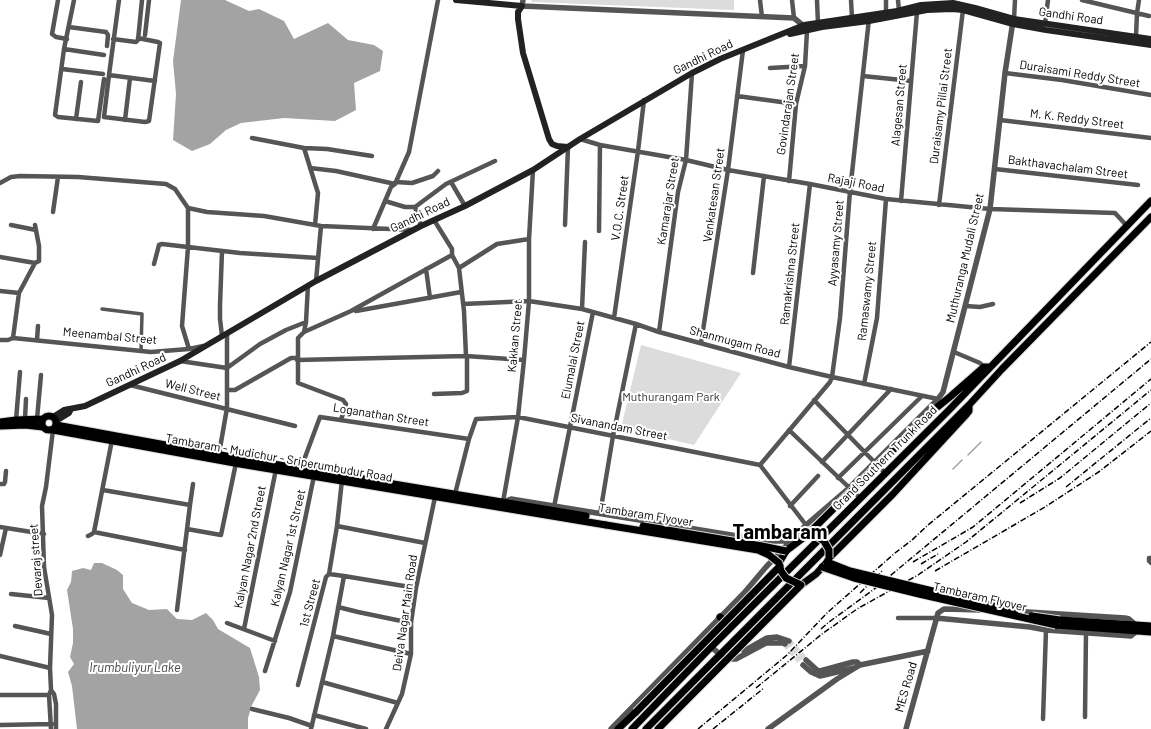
<!DOCTYPE html>
<html>
<head>
<meta charset="utf-8">
<style>
  body { margin:0 }
  canvas { display:block; background:#fff }
</style>
</head>
<body>
<canvas width="1151" height="729"></canvas>
<script>
const ctx = document.querySelector('canvas').getContext('2d');
ctx.lineJoin = 'round';
function fillPath(path, color) {
  ctx.fillStyle = color;
  ctx.fill(path, 'evenodd');
}
function poly(rows) {
  const path = new Path2D();
  for (const r of rows) {
    if (r.length === 3) {
      path.moveTo(r[0] + r[2], r[1]);
      path.arc(r[0], r[1], r[2], 0, 2 * Math.PI);
      continue;
    }
    path.moveTo(r[0], r[1]);
    for (let i = 2; i < r.length; i += 2) path.lineTo(r[i], r[i + 1]);
  }
  return path;
}
function trace(path, color, width, dash) {
  ctx.strokeStyle = color;
  ctx.lineWidth = width;
  ctx.lineCap = dash ? 'butt' : 'round';
  ctx.setLineDash(dash || []);
  ctx.stroke(path);
}
function label(font, color, halo, rows, align = 'center') {
  ctx.font = font + ' Barlow,sans-serif';
  ctx.lineWidth = 4;
  ctx.setLineDash([]);
  ctx.textBaseline = 'middle';
  ctx.strokeStyle = halo;
  ctx.fillStyle = color;
  for (const [text, x, y, turn = 0] of rows) {
    ctx.save();
    ctx.translate(x, y);
    ctx.rotate((+turn || 0) * Math.PI / 180);
    ctx.textAlign = isNaN(turn) ? turn : align;
    if (halo) ctx.strokeText(text, 0, 0);
    ctx.fillText(text, 0, 0);
    ctx.restore();
  }
}
const green = poly([
  [532,0,734,0,734,10,531,2],
  [641,345,741,373,694,445,621,428]
]);
const water = poly([
  [181,0,225,0,249,11,259,9,284,21,294,39,328,23,348,40,374,45,383,51,380,71,354,83,356,110,335,121,284,118,241,123,226,130,210,144,192,151,173,140,176,94,173,61],
  [94,563,102,563,117,570,123,575,123,589,132,603,149,610,167,609,177,619,192,620,206,613,213,620,218,629,250,648,259,677,260,690,252,705,248,718,248,729,77,729,72,686,68,672,74,664,70,657,73,643,73,629,67,590,71,582,72,571,83,568,91,570]
]);
const stream = poly([
  [968,455,981,442],
  [953,469,962,460]
]);
const tertiaryTunnel = poly([
  [789,641,806,660],
  [785,644,803,665]
]);
const pedestrian = poly([
  [102,309,142,314,141,351]
]);
const minor = poly([
  [58,0,52,34,56,37,67,39],
  [74,0,64,49,55,115,58,117,98,121,104,79],
  [119,0,109,75,155,81],
  [760,0,762,17],
  [792,0,794,18],
  [817,0,818,24],
  [851,0,852,18],
  [886,0,886,12],
  [898,0,899,11],
  [1082,0,1149,16],
  [1014,19,1015,0],
  [1045,24,1048,0],
  [69,27,106,32,108,35,107,46],
  [145,35,149,0],
  [1136,36,1137,13,1139,0],
  [113,39,136,42,138,40,142,0],
  [64,49,104,55],
  [770,68,805,66],
  [62,69,103,74],
  [1005,73,1062,80,1151,95],
  [109,75,104,117,145,122,149,121,160,43,158,42,138,38],
  [863,76,911,81],
  [737,96,796,104],
  [76,119,81,82],
  [125,120,130,78],
  [1000,120,1151,138],
  [252,138,304,148,318,193,315,225],
  [580,139,600,145,686,160,728,170,810,184,886,199,990,209,1115,213,1127,226],
  [304,148,327,149,372,156],
  [310,168,336,171,395,184],
  [995,169,1138,185],
  [789,181,796,104,805,66,807,31],
  [396,182,412,183,433,176,438,171],
  [451,182,465,206],
  [0,183,11,177,20,176,78,177,166,184,175,189,188,208,207,212,264,216,321,226,414,230],
  [385,201,405,207,415,207,446,184,495,161],
  [901,201,917,12],
  [939,205,963,10],
  [415,207,421,226],
  [188,208,188,247,182,326,189,349],
  [53,212,58,177],
  [434,220,452,249,452,255,459,268,464,311,466,356],
  [11,225,36,230],
  [565,225,568,147],
  [373,229,391,187,395,184,409,152,438,0],
  [599,231,600,145],
  [222,251,220,305,220,319,222,336],
  [0,257,35,263],
  [154,264,159,245,162,244,240,253,318,258],
  [459,268,497,244,529,239],
  [426,269,430,298],
  [753,273,764,176],
  [316,281,321,226],
  [308,285,306,322,304,332,298,338,298,383,343,400,346,404,341,420],
  [0,291,19,293],
  [463,304,529,301,582,309,636,324,659,332,789,367,832,377,938,399],
  [966,306,980,307,993,304],
  [582,309,585,242],
  [356,311,461,292],
  [614,318,638,151,644,100],
  [304,332,351,311,452,255],
  [659,332,678,192,686,160,692,73],
  [13,338,19,293,35,263,39,261,39,246,35,225],
  [0,340,8,340,13,338,151,352,189,349,203,346],
  [37,340,38,326],
  [701,343,728,170,743,50],
  [954,352,980,363,984,367],
  [297,360,466,356,524,360],
  [180,361,227,368,260,344,286,330,306,322],
  [789,367,810,184],
  [864,384,877,318,886,199],
  [130,385,295,426],
  [227,390,235,390,291,358,297,358],
  [434,394,462,393,467,391,467,356],
  [814,400,885,473],
  [25,419,26,399],
  [37,419,41,375],
  [16,420,20,372],
  [789,430,860,498],
  [112,440,94,532,185,550],
  [219,454,227,408,227,334],
  [822,462,891,389],
  [760,465,830,382,832,377,840,318,850,191,869,19],
  [301,468,320,417,469,439],
  [838,478,922,396],
  [0,484,4,484,5,482,6,471],
  [103,490,190,505,177,610],
  [455,494,469,439,476,419,518,417,760,465,806,525],
  [503,502,518,417,524,360,529,301,529,239,533,170],
  [190,505,193,484],
  [790,506,818,476],
  [554,507,593,312],
  [600,514,613,436,636,324],
  [337,526,425,543],
  [0,527,44,534],
  [187,529,221,535,236,463],
  [88,536,92,534,94,532],
  [0,555,6,528],
  [1151,558,1149,558,1149,561,1151,563],
  [344,576,416,588],
  [11,594,49,598],
  [338,607,358,612,411,623],
  [898,618,936,618],
  [227,623,275,641],
  [15,626,51,634],
  [244,629,276,469],
  [333,636,411,654],
  [0,656,50,668],
  [265,671,290,592,314,476],
  [322,682,398,703],
  [298,685,326,577,329,574,337,526,342,480],
  [51,690,54,694,56,704,56,729],
  [0,695,49,695],
  [252,709,289,718,312,726],
  [314,715,366,729],
  [1085,717,1086,632],
  [1043,719,1046,630],
  [0,725,52,724],
  [51,729,49,695,51,690,50,668,52,615,44,567,42,506,46,487,53,430],
  [311,729,333,636,344,576,329,574],
  [386,729,402,694,411,654,411,623,416,588,435,497]
]);
const tertiary = poly([
  [523,0,522,6,794,18,805,27],
  [503,502,511,499,768,541,792,541],
  [1012,611,1125,618,1129,619,1136,625],
  [936,618,1030,627,1046,630,1131,636,1137,631],
  [711,647,726,659,736,659,766,643,783,643,785,644],
  [744,651,767,638,777,637,789,641],
  [806,660,817,670,820,671,853,662,857,662,860,665],
  [803,665,811,672,820,676,854,668],
  [611,729,744,593,766,567,806,525,849,488,938,399,943,392,990,209,1005,73,1013,21],
  [768,729,837,679,860,665,928,651],
  [906,729,938,613,944,609,980,610]
]);
const secondary = poly([
  [456,0,522,6,518,12,518,19,523,53,549,139,552,144,557,146,568,147],
  [790,34,822,27,869,21,927,10,952,9,963,10,1013,24,1046,30,1151,45],
  [53,417,64,410,85,406,180,361,316,281,421,226,465,206,533,170,580,139,692,73,720,59,804,25,897,11,921,5,953,3,975,8,1014,19,1151,39],
  [56,421,69,413,71,409]
]);
const primary = poly([
  [49,423,7],
  [0,422,16,420,43,419],
  [56,425,237,458,586,516],
  [1,426,25,425,43,427],
  [53,430,240,464,606,525],
  [902,441,935,409,951,396,984,367,990,367],
  [779,563,786,551,807,535],
  [801,585,816,574,827,562,829,558,893,494,965,416,969,411,969,406],
  [720,617,730,625],
  [1060,620,1151,626],
  [1056,625,1151,632],
  [618,729,636,712],
  [632,729,711,647,948,411,1151,201],
  [646,729,969,405,1002,369,1151,217]
]);
const rail = poly([
  [1066,487,1151,418],
  [1020,503,1060,478,1151,403],
  [913,562,973,527,1151,379],
  [921,564,938,554],
  [935,571,1045,507,1100,471,1151,431],
  [860,593,883,570],
  [821,629,829,622,873,590,1151,359],
  [756,688,822,634,857,609,918,575,966,542,1151,390],
  [698,729,787,655,828,612,895,553,912,540,928,525,1151,342],
  [713,729,764,688]
]);
const primaryBridge = poly([
  [606,525,758,550,769,555,779,563,781,571,786,578,801,585,658,729],
  [643,526,762,546,786,551],
  [807,535,902,441],
  [807,535,816,536,824,541,829,550,829,558],
  [827,562,850,571,1015,611],
  [822,567,854,578,919,594,1056,625],
  [1032,616,1060,620],
  [636,712,780,566]
]);
const streetNames = [
  ["Gandhi Road",1071,16,8],
  ["Gandhi Road",703,57,-26],
  ["Duraisami Reddy Street",1080,74,9],
  ["Govindarajan Street",788,104,-82],
  ["Alagesan Street",899,105,-85],
  ["Duraisamy Pillai Street",941,106,-83],
  ["M. K. Reddy Street",1077,119,7],
  ["Bakthavachalam Street",1068,167,7],
  ["Rajaji Road",856,183,11],
  ["Venkatesan Street",714,195,-82],
  ["Kamarajar Street",668,201,-81],
  ["V.O.C. Street",620,208,-82],
  ["Gandhi Road",420,215,-26],
  ["Ayyasamy Street",836,243,-85],
  ["Muthuranga Mudali Street",965,258,-77],
  ["Ramakrishna Street",790,274,-84],
  ["Ramaswamy Street",867,291,-84],
  ["Meenambal Street",110,336,5],
  ["Kakkan Street",515,336,-85],
  ["Shanmugam Road",735,342,15],
  ["Elumalai Street",573,360,-79],
  ["Gandhi Road",136,370,-25],
  ["Well Street",193,390,14],
  ["Loganathan Street",381,415,9],
  ["Sivanandam Street",619,427,11],
  ["Tambaram - Mudichur - Sriperumbudur Road",279,458,10],
  ["Grand Southern Trunk Road",885,458,-45],
  ["Tambaram Flyover",646,515,9],
  ["Kalyan Nagar 2nd Street",250,547,-79],
  ["Kalyan Nagar 1st Street",288,548,-77],
  ["Devaraj street",36,560,-94],
  ["Tambaram Flyover",980,597,13],
  ["1st Street",310,603,-75],
  ["Deiva Nagar Main Road",405,613,-82],
  ["MES Road",906,687,-74]
];
const parkNames = [
  ["Muthurangam Park",671,397]
];
const waterNames = [
  ["Irumbuliyur Lake",135,668]
];
const townNames = [
  ["Tambaram",780,532]
];
fillPath(green, '#dcdcdc');
fillPath(water, '#a3a3a3');
trace(stream, '#a3a3a3', 1.5);
trace(tertiaryTunnel, '#d9d9d9', 5.5, [5.5, 3]);
trace(primary, '#dbdbdb', 9);
trace(pedestrian, '#555', 3.5);
trace(minor, '#555', 4.5);
trace(tertiary, '#555', 5.5);
trace(secondary, '#222', 6);
trace(primary, '#000', 7);
trace(rail, '#000', 1.5, [6, 2, 1, 2]);
trace(primaryBridge, '#dbdbdb', 9, []);
trace(primaryBridge, '#000', 7);
label('12px', '#000', '#fff', streetNames);
label('12px', '#333', '#fff', parkNames);
label('italic 13px', '#444', '#fff', waterNames);
label('bold 20px', '#000', '#fff', townNames);
</script>
</body>
</html>
